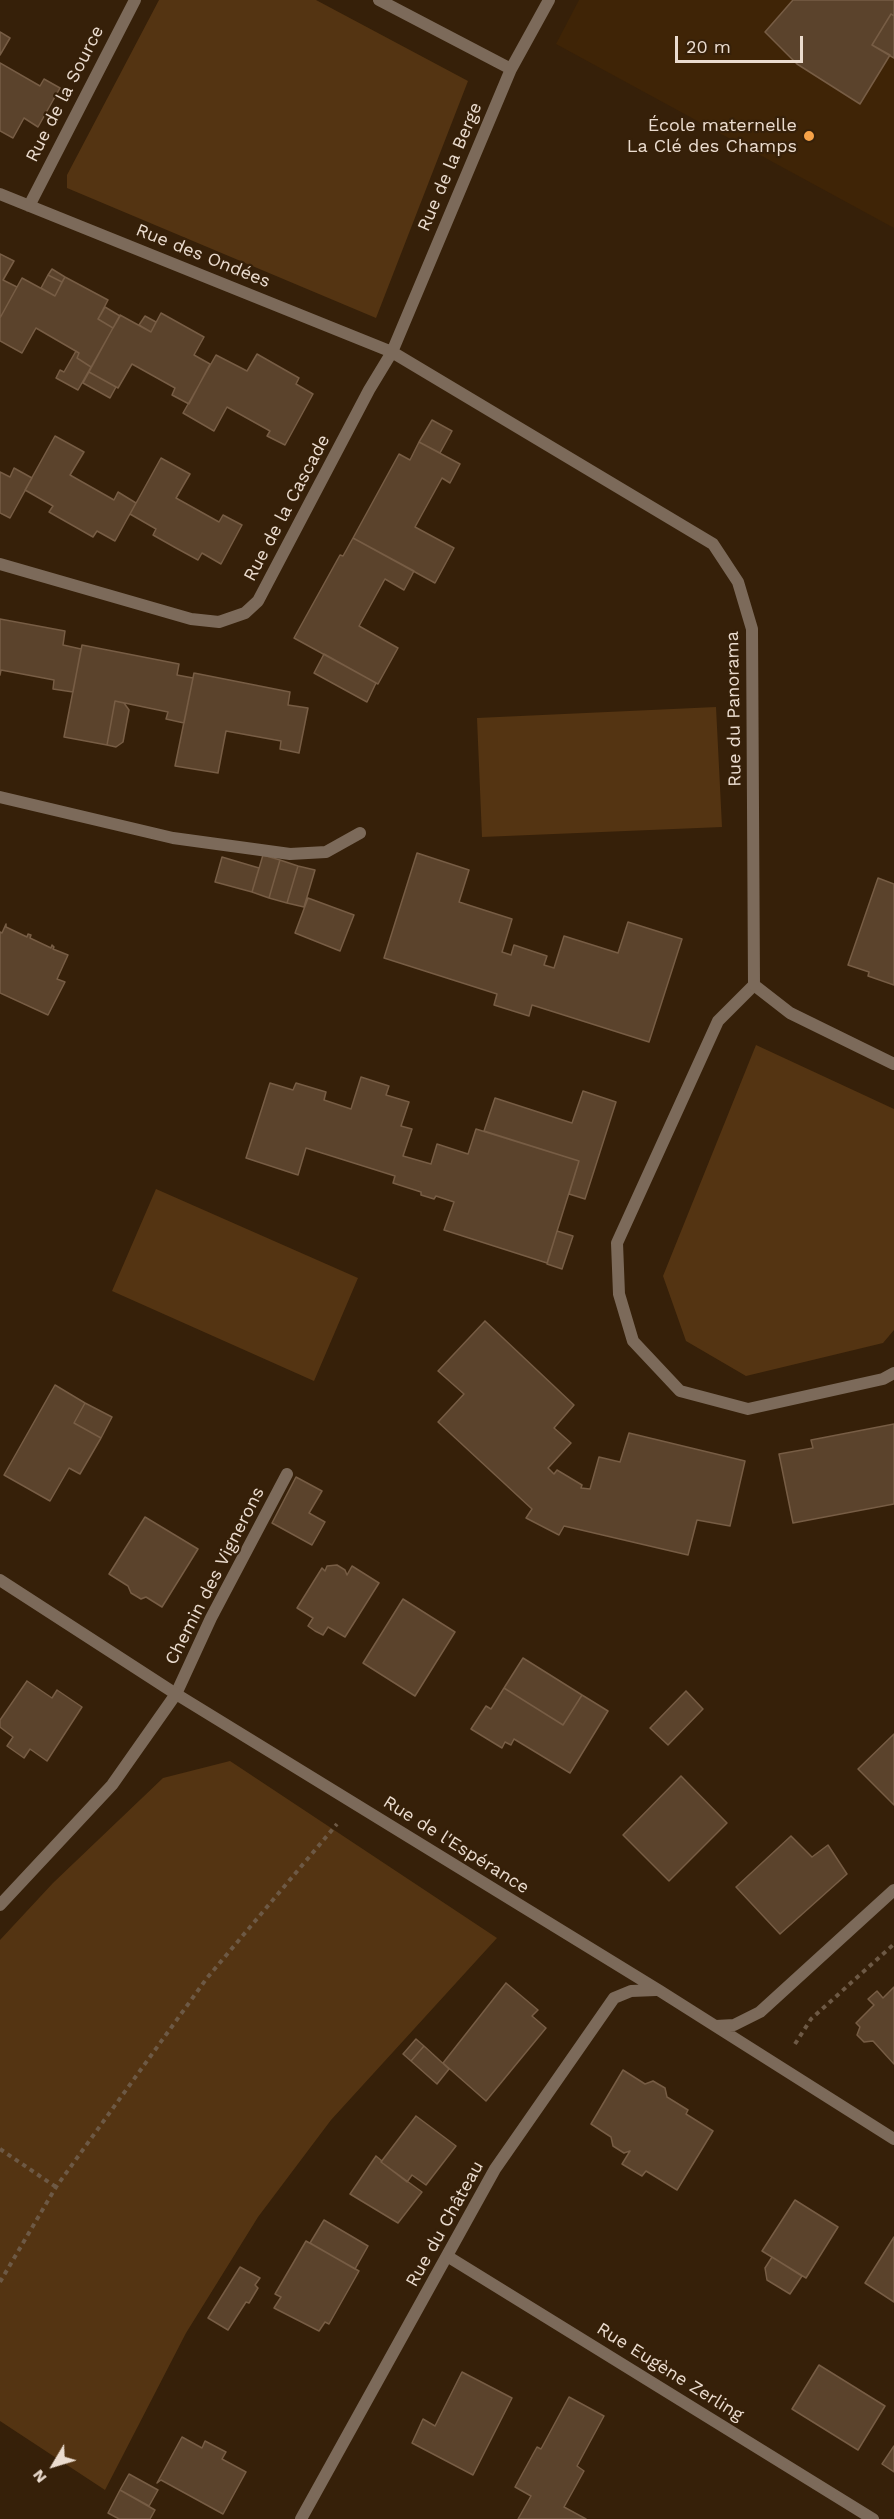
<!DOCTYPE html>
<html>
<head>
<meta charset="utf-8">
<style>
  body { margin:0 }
  #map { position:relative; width:894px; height:2519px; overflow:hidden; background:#362009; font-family:"Work Sans",sans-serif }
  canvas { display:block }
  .north { position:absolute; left:24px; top:2435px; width:60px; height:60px; -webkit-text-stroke:4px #362009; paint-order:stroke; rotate:232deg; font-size:16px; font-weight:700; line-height:24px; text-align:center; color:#ebdccf }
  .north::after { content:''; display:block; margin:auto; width:21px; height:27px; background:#ebdccf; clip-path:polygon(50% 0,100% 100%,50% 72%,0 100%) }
  .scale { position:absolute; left:675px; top:36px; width:128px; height:27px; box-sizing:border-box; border:3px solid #ebdccf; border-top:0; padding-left:8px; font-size:18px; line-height:21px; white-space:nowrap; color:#ebdccf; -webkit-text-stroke:4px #362009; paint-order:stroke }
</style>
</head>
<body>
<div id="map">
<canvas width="894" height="2519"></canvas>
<div class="north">N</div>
<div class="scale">20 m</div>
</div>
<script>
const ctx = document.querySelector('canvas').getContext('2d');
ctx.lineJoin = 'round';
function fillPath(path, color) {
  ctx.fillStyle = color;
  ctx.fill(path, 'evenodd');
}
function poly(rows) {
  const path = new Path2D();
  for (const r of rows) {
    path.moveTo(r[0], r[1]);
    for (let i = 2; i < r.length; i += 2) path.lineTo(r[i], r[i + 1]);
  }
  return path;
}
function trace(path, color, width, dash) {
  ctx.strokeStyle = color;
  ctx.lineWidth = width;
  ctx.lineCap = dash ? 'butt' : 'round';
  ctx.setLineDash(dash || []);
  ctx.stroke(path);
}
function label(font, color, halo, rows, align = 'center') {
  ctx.font = font + ' "Work Sans",sans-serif';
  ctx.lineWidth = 4.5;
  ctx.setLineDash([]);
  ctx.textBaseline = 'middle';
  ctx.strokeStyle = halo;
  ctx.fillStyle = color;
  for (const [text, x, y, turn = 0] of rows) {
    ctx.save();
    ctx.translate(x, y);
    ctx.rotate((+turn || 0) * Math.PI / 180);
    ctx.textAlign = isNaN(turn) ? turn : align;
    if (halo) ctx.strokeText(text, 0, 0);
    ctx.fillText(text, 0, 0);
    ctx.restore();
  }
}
const built = poly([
  [579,0,894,0,894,228,556,44]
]);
const green = poly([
  [159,0,316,0,468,81,376,318,67,188,67,175],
  [716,707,722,827,482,837,477,718],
  [756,1045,894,1109,894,1330,883,1343,746,1376,686,1341,663,1276],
  [156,1189,358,1278,314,1381,112,1291],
  [230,1761,497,1938,331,2120,258,2217,186,2333,105,2490,0,2421,0,1940,53,1883,163,1778]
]);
const building = poly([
  [793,0,894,0,894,16,891,14,872,45,890,55,860,104,797,64,765,32,793,0],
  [891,14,894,16,894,58,872,45,891,14],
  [0,32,10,38,0,55,0,32],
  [0,63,40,86,44,79,60,88,38,127,24,118,13,138,0,131,0,63],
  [0,254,14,261,3,280,17,287,0,318,0,254],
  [52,269,65,277,62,282,48,275,52,269],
  [48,275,62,282,55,296,41,288,48,275],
  [65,277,108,300,98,319,113,328,91,367,77,358,79,353,36,328,22,353,0,341,0,318,22,278,55,296,65,277],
  [105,307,120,316,113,328,98,319,105,307],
  [161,313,204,337,194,355,210,364,189,404,172,395,175,388,132,364,118,388,89,372,120,315,151,332,161,313],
  [145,316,156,322,151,332,139,325,145,316],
  [76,351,79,353,77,358,91,367,78,390,56,378,60,370,64,372,76,351],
  [257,354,299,378,296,384,313,394,285,445,267,436,270,431,227,407,214,431,183,413,216,355,247,371,257,354],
  [89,372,116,387,110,398,83,383,89,372],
  [432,420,452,431,440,453,419,442,432,420],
  [55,436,84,452,70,475,114,500,118,492,136,503,115,541,97,531,93,537,49,512,53,506,25,490,55,436],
  [419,442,460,464,450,483,442,478,415,527,454,548,435,583,353,538,399,454,410,460,419,442],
  [161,458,190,474,176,498,219,522,223,515,242,525,221,564,202,553,198,560,176,548,153,535,156,529,130,514,161,458],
  [14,468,32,478,10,518,0,513,0,472,10,477,14,468],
  [353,538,414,571,404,590,385,579,359,626,398,648,378,684,294,638,340,555,343,556,353,538],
  [0,619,65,631,63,645,81,649,73,692,53,689,54,680,1,670,0,675,0,619],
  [82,645,179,664,177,675,193,678,184,723,166,719,168,712,115,701,107,745,64,737,82,645],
  [324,654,376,683,367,702,314,673,324,654],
  [194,673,290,692,288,705,308,708,299,753,280,749,281,741,226,731,218,773,175,766,194,673],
  [115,701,124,703,129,710,123,742,116,747,107,745,115,701],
  [417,853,469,870,459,902,512,919,502,952,511,955,514,945,547,956,544,965,554,968,564,936,618,953,628,922,682,939,649,1042,532,1005,529,1016,494,1005,497,994,384,958,417,853],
  [263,855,280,860,269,898,252,892,263,855],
  [222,857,259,868,252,892,215,882,222,857],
  [280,860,298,866,287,903,269,898,280,860],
  [298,866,315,870,304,907,287,903,298,866],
  [878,878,894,884,894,985,868,976,869,972,848,965,878,878],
  [308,898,354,915,340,951,295,933,308,898],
  [6,924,6,927,27,937,28,934,31,935,30,938,51,948,52,945,54,947,53,949,68,955,57,979,65,982,48,1015,0,993,0,932,2,933,6,924],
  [361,1077,389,1086,386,1095,409,1102,401,1126,412,1129,403,1156,431,1164,437,1144,468,1154,476,1129,579,1161,547,1263,444,1230,454,1202,436,1196,434,1199,421,1195,421,1192,393,1183,395,1176,306,1148,298,1175,246,1158,270,1083,293,1090,296,1083,326,1092,324,1100,351,1109,361,1077],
  [583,1091,616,1102,585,1199,569,1194,579,1161,484,1131,495,1098,572,1123,583,1091],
  [557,1231,573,1236,562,1269,547,1264,557,1231],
  [485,1321,574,1405,554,1428,571,1443,548,1468,554,1474,557,1470,582,1485,581,1488,590,1489,599,1457,620,1462,629,1433,745,1461,730,1526,697,1520,688,1555,564,1526,559,1535,526,1518,532,1509,438,1422,464,1394,438,1371,485,1321],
  [55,1385,85,1403,74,1423,101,1438,80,1474,69,1468,50,1501,4,1475,55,1385],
  [85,1403,112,1417,101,1438,74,1423,85,1403],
  [894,1424,894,1504,793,1523,779,1454,813,1448,811,1440,894,1424],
  [296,1477,322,1491,309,1513,325,1522,312,1545,272,1523,296,1477],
  [145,1517,198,1549,162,1607,146,1597,141,1599,131,1593,128,1586,109,1574,145,1517],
  [337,1565,345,1570,347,1575,352,1566,379,1583,345,1637,328,1627,323,1635,315,1631,308,1626,313,1618,297,1608,322,1568,325,1571,327,1566,337,1565],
  [403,1599,455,1632,415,1696,363,1663,403,1599],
  [523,1658,582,1695,563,1725,504,1688,523,1658],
  [27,1681,52,1698,57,1690,82,1707,47,1761,30,1749,24,1758,7,1746,13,1737,0,1727,0,1720,27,1681],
  [504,1688,563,1725,582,1695,608,1711,570,1773,514,1739,511,1745,505,1742,502,1748,471,1729,486,1706,491,1709,504,1688],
  [686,1691,703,1709,668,1745,650,1728,686,1691],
  [894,1734,894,1805,858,1769,894,1734],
  [681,1776,727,1823,669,1881,623,1835,681,1776],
  [791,1836,812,1857,828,1845,847,1874,780,1934,736,1887,791,1836],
  [506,1983,538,2010,532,2016,546,2028,486,2101,443,2063,506,1983],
  [894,1987,894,2064,873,2041,864,2042,857,2035,860,2027,856,2023,874,2005,868,1999,877,1991,883,1998,894,1987],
  [416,2039,424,2046,411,2061,403,2054,416,2039],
  [424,2046,449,2069,437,2084,411,2061,424,2046],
  [623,2070,645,2084,653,2081,665,2088,667,2097,688,2110,686,2114,713,2131,677,2190,646,2171,642,2176,622,2164,630,2151,624,2153,613,2146,611,2137,591,2124,623,2070],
  [416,2116,456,2146,426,2185,412,2175,407,2182,381,2162,416,2116],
  [376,2156,382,2161,381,2162,422,2192,398,2223,350,2194,376,2156],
  [795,2200,838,2227,806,2278,762,2251,795,2200],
  [324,2220,368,2246,355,2269,310,2243,324,2220],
  [894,2237,894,2302,865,2283,894,2237],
  [306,2241,359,2271,329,2324,325,2322,319,2331,274,2308,281,2297,275,2294,306,2241],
  [772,2257,802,2276,790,2294,767,2280,765,2268,772,2257],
  [240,2267,260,2278,255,2285,258,2288,249,2303,246,2302,228,2330,208,2318,240,2267],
  [819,2365,885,2406,858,2450,792,2409,819,2365],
  [462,2372,512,2398,473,2475,412,2443,423,2419,435,2426,462,2372],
  [569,2397,604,2416,577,2466,584,2471,564,2507,586,2519,518,2519,531,2496,515,2487,537,2447,541,2449,569,2397],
  [182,2437,202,2448,205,2441,226,2452,222,2459,246,2472,223,2514,161,2480,157,2483,182,2437],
  [894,2446,894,2472,882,2464,894,2446],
  [129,2474,158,2490,149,2506,120,2490,129,2474],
  [120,2490,155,2510,150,2519,119,2519,108,2513,120,2490]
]);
const path = poly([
  [795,2044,811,2019,894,1944],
  [0,2149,56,2187],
  [0,2282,56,2187,207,1978,337,1824]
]);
const service = poly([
  [0,797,173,838,290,854,326,852,360,833],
  [754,985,718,1021,617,1243,619,1294,633,1341,680,1391,748,1409,883,1379,894,1373],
  [176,1694,211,1618,287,1474]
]);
const minor = poly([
  [379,0,511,69],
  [0,194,392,352,713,544,738,582,752,629,754,985,790,1013,894,1064],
  [29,206,135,0],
  [0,564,191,619,219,622,245,613,258,601,369,390,392,352,511,69,549,0],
  [0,1580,176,1694,660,1991,894,2139],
  [0,1905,112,1785,176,1694],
  [716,2026,734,2025,760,2012,894,1890],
  [447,2256,873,2519],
  [301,2519,495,2169,614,1998,631,1991,656,1990]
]);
const markers = [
  [809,136,6,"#f6a248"]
];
const streetNames = [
  ["Rue de la Source",65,94,-63],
  ["Rue de la Berge",450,167,-67],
  ["Rue des Ondées",203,256,22],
  ["Rue de la Cascade",287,508,-62],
  ["Rue du Panorama",734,709,-91],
  ["Chemin des Vignerons",215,1576,-63],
  ["Rue de l'Espérance",456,1845,32],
  ["Rue du Château",445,2224,-61],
  ["Rue Eugène Zerling",670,2372,32]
];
const poiNames = [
  ["École maternelle",797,126],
  ["La Clé des Champs",797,147]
];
fillPath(built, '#3f2406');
fillPath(green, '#543412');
fillPath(building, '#5b432c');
trace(building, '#775d45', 1.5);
trace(path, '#6d5945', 4, [4.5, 4.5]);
trace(service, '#7c6a5a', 12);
trace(minor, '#7c6a5a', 12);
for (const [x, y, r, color] of markers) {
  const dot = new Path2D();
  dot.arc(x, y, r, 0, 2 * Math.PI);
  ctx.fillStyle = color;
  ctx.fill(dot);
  trace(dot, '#362009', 2);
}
label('18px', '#ebdccf', '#362009', streetNames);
label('18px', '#ebdccf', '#362009', poiNames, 'right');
</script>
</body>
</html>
